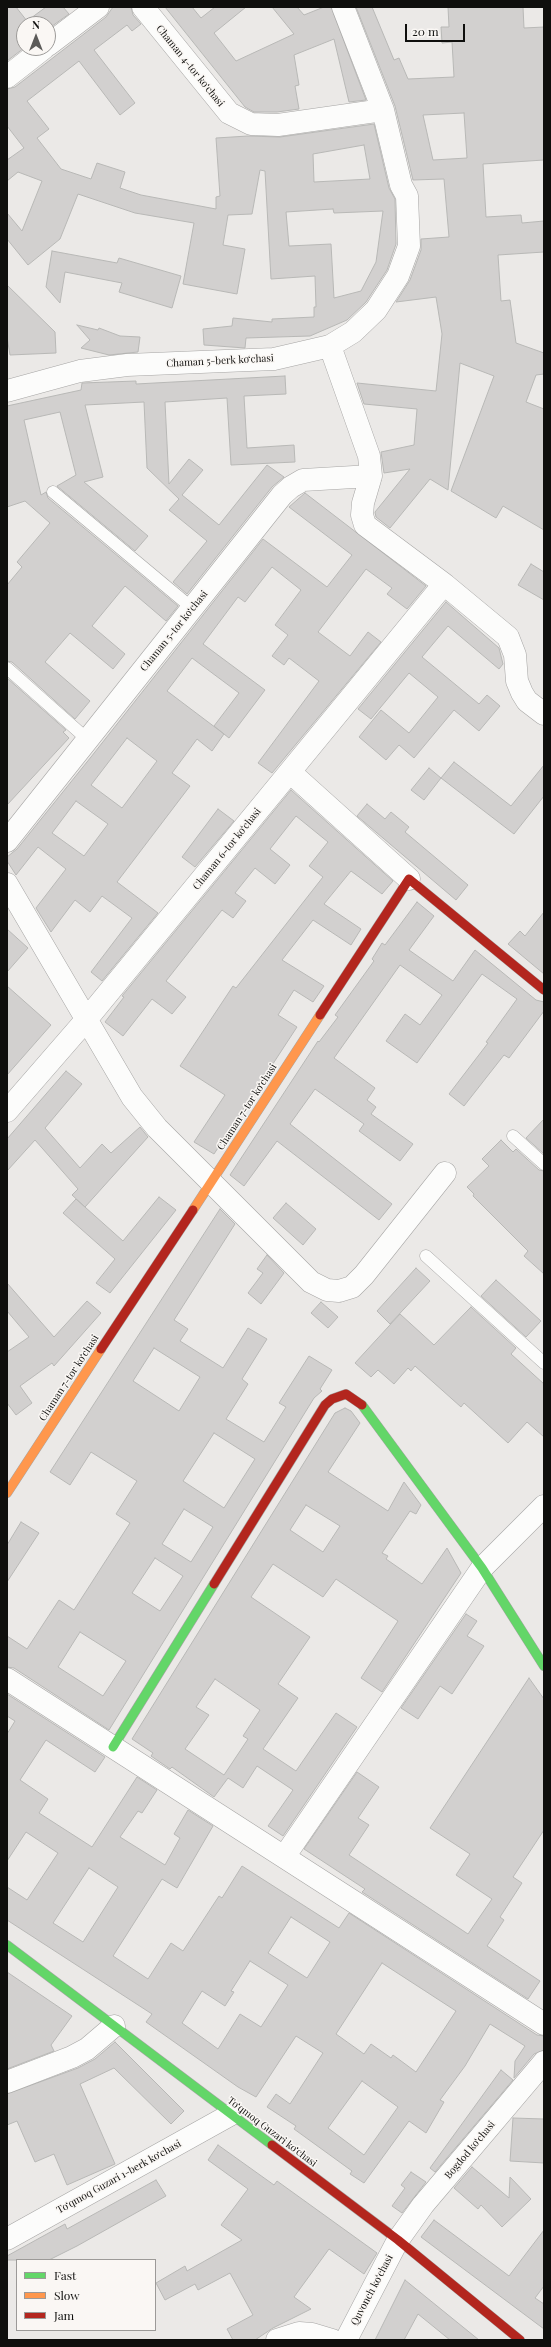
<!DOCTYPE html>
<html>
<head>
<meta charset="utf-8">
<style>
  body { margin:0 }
  #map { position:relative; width:551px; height:2347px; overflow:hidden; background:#ebe9e7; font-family:"Playfair Display",serif }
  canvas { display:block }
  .frame { position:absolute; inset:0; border:8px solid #0f0f0d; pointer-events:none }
  .legend { position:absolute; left:16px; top:2259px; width:140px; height:72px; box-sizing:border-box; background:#faf7f4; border:1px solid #9c9a98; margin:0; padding:5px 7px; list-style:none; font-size:12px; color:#0f0f0d }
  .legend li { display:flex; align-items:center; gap:8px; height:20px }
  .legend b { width:20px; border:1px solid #9c9a98 }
  .north { position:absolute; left:16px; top:16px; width:40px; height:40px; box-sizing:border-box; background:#faf7f4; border:1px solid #9c9a98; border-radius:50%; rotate:0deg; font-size:11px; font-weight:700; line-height:16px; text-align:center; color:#0f0f0d }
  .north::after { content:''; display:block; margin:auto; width:14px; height:18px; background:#5c5b59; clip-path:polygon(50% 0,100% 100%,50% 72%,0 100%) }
  .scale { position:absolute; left:405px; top:24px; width:60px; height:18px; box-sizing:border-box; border:2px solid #0f0f0d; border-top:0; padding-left:5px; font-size:12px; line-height:14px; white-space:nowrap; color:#0f0f0d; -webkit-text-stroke:3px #faf7f4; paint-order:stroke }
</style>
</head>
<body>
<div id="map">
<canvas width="551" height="2347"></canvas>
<div class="frame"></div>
<ul class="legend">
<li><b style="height:5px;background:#63d668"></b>Fast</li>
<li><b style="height:5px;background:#ff974d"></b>Slow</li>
<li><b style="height:5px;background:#b3261e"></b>Jam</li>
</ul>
<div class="north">N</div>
<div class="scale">20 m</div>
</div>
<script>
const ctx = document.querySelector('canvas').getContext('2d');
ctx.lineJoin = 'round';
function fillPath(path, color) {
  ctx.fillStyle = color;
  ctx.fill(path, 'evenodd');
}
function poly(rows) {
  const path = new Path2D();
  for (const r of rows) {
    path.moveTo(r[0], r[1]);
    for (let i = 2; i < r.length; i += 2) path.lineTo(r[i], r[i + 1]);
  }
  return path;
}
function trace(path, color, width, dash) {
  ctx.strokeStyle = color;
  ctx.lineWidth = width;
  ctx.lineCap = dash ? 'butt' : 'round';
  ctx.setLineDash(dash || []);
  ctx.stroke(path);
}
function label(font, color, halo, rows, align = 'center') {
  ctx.font = font + ' "Playfair Display",serif';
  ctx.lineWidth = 3;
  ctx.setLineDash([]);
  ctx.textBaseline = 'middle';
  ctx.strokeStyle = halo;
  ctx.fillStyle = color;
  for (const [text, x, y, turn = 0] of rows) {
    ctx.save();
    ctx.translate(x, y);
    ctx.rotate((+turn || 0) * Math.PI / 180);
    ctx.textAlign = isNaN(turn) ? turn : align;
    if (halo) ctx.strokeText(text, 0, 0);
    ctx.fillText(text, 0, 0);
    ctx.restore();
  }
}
const building = poly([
  [7,7,16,7,27,21,46,7,63,7,69,14,48,29,48,24,24,24,24,48,7,61,7,7],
  [113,7,131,7,133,15,141,24,132,31,127,25,94,50,135,103,120,115,79,61,27,101,49,129,37,138,61,169,91,179,97,163,125,172,120,188,141,195,216,209,216,197,220,196,216,138,248,136,280,137,374,124,389,188,395,199,396,244,387,270,366,302,347,320,310,336,246,338,245,348,204,345,203,329,232,326,233,318,272,322,272,319,314,317,314,307,316,307,315,276,271,279,265,171,260,170,252,214,228,215,223,245,245,249,237,294,183,284,194,223,135,213,78,194,60,239,28,265,7,239,7,213,22,231,42,181,18,172,7,181,7,160,24,148,7,126,7,89,15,87,106,17,113,7],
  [364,145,370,179,314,182,313,154,364,145],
  [333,209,334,213,383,211,376,262,361,291,334,298,331,244,289,246,286,212,333,209],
  [165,7,192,7,201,18,215,7,246,7,214,33,236,61,294,34,272,7,297,7,304,15,324,7,331,7,366,100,349,102,334,39,294,55,299,85,295,86,299,109,277,112,254,112,245,107,165,7],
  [356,7,372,7,394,60,399,58,408,79,454,77,452,42,442,43,441,27,449,27,448,7,523,7,524,28,544,27,544,160,483,164,486,217,521,215,522,223,544,221,544,252,498,255,501,301,510,300,516,343,544,353,544,374,536,375,526,402,544,409,544,530,503,506,496,518,451,491,494,376,460,363,448,490,430,479,390,528,376,517,375,512,410,469,384,473,381,452,414,445,417,409,364,404,357,383,436,391,442,334,436,297,396,302,410,280,421,250,421,239,449,237,444,179,413,180,395,106,356,7],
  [464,113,467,158,433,160,423,115,464,113],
  [52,251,117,263,119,258,181,276,172,308,119,292,122,283,65,272,60,303,46,287,52,251],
  [7,285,55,332,56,353,10,355,7,337,7,285],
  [77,325,98,330,99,328,120,336,140,337,138,352,109,355,81,348,90,340,77,325],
  [285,376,286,394,244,396,247,448,294,445,295,462,231,465,227,398,165,402,169,484,189,459,203,470,182,495,219,525,267,465,284,477,272,487,187,594,173,582,207,541,169,510,179,499,147,468,144,402,85,405,103,477,84,482,148,536,135,551,57,486,76,475,60,412,24,420,41,495,46,492,48,498,178,606,166,621,125,586,92,626,125,654,113,669,70,633,45,662,90,701,75,719,12,662,7,661,7,585,22,567,17,562,50,523,25,501,7,507,7,406,81,390,82,383,136,381,136,384,285,376],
  [305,493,426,586,407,609,387,594,392,588,366,569,318,632,350,656,368,632,381,642,272,773,258,763,319,681,289,658,284,665,272,656,288,635,275,625,301,590,272,567,245,602,238,597,203,644,265,690,229,738,214,726,239,693,192,658,167,691,224,734,212,751,197,739,172,773,190,786,117,882,158,913,102,981,91,972,132,918,102,896,90,912,75,900,51,932,36,908,66,869,38,847,16,875,7,861,7,857,17,849,91,757,263,539,327,587,352,555,289,507,305,493],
  [127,738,157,761,122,808,91,785,127,738],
  [76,801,108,824,84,856,52,833,76,801],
  [531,564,544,572,544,600,518,585,531,564],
  [446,602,499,648,503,664,499,669,448,626,422,657,479,704,487,695,500,706,479,731,454,710,414,758,399,745,386,760,359,737,381,710,409,733,438,697,409,673,371,719,358,709,446,602],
  [7,678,66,730,63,732,69,738,7,805,7,678],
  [454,762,511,806,544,765,544,796,514,834,441,778,454,762],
  [429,768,441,778,424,800,411,790,429,768],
  [291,790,393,881,382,894,351,871,324,904,361,929,351,945,313,920,282,960,324,986,313,1002,294,990,278,1015,297,1027,214,1154,194,1142,225,1095,180,1066,233,986,236,988,323,877,309,866,328,842,296,816,270,849,290,865,275,884,255,868,235,893,246,901,233,918,222,910,166,981,186,997,172,1014,152,999,123,1036,105,1022,124,997,122,996,291,790],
  [367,804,385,819,391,812,409,827,405,832,468,885,456,900,357,816,367,804],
  [218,809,234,821,195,867,182,857,218,809],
  [417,902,434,916,409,950,453,981,475,950,536,1000,544,1002,544,1011,509,1058,504,1055,464,1106,449,1094,488,1043,486,1042,517,999,482,974,417,1063,386,1041,405,1014,420,1025,442,995,400,965,334,1058,375,1088,367,1100,376,1107,371,1114,413,1144,400,1161,359,1131,364,1124,315,1089,290,1124,392,1204,379,1220,277,1141,244,1186,230,1175,318,1041,319,1042,338,1017,335,1015,374,961,372,959,382,943,385,945,417,902],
  [544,912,544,974,508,944,520,931,525,936,544,912],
  [7,929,28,948,7,972,7,929],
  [7,986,51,1025,7,1075,7,986],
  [66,1071,82,1084,45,1128,80,1168,102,1144,111,1153,140,1127,148,1137,85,1207,72,1195,78,1189,35,1140,7,1171,7,1139,66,1071],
  [544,1119,544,1154,526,1138,544,1119],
  [501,1140,513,1152,516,1149,539,1170,544,1171,544,1274,524,1256,528,1251,473,1196,474,1194,467,1187,489,1166,482,1159,501,1140],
  [159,1197,176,1210,110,1293,96,1283,115,1259,63,1213,76,1199,123,1241,159,1197],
  [286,1203,316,1229,303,1245,273,1218,286,1203],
  [220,1209,235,1224,174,1320,188,1329,180,1341,223,1368,248,1328,267,1339,242,1379,248,1384,226,1419,264,1442,286,1407,279,1403,309,1356,332,1370,320,1389,322,1391,314,1398,109,1730,14,1668,7,1667,7,1636,27,1649,59,1600,74,1610,130,1523,116,1514,137,1481,91,1452,70,1485,50,1472,220,1209],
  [154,1348,200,1377,179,1411,133,1381,154,1348],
  [214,1433,255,1459,224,1508,183,1481,214,1433],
  [184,1509,213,1527,191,1562,162,1544,184,1509],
  [155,1558,183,1576,160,1611,132,1593,155,1558],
  [80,1632,126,1661,103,1696,58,1667,80,1632],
  [267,1255,284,1273,261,1304,248,1293,263,1273,257,1269,267,1255],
  [416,1268,430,1281,390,1324,377,1311,416,1268],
  [496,1280,541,1321,526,1337,481,1296,496,1280],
  [7,1283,54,1337,87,1301,101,1313,54,1366,52,1363,20,1386,32,1403,16,1415,7,1403,7,1352,29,1337,7,1311,7,1283],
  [321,1302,338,1317,328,1328,311,1313,321,1302],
  [471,1307,516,1348,511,1354,544,1384,544,1437,527,1422,508,1443,464,1403,461,1407,415,1366,411,1371,408,1368,394,1384,378,1370,371,1377,355,1363,400,1314,434,1345,471,1307],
  [345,1408,351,1411,360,1423,328,1472,388,1511,404,1482,421,1505,416,1514,410,1511,382,1553,388,1556,386,1559,422,1584,447,1548,461,1573,382,1692,361,1678,398,1621,336,1579,323,1597,273,1564,251,1597,310,1637,278,1684,298,1698,263,1749,296,1771,336,1713,357,1727,283,1836,268,1826,293,1790,257,1766,243,1788,228,1778,214,1797,172,1767,170,1769,151,1756,153,1753,132,1739,335,1413,345,1408],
  [306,1505,340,1526,323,1552,290,1530,306,1505],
  [215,1679,260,1710,243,1736,248,1739,224,1775,185,1749,209,1715,196,1707,215,1679],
  [21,1522,39,1533,7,1582,7,1545,21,1522],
  [466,1614,477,1621,467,1636,484,1646,452,1694,440,1686,418,1719,401,1708,466,1614],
  [529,1678,544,1699,544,1830,513,1877,522,1883,500,1917,504,1920,487,1946,540,1981,528,1999,362,1892,365,1889,304,1849,357,1772,379,1787,358,1818,369,1825,349,1855,468,1934,492,1899,456,1875,470,1854,430,1828,529,1678],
  [7,1694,105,1757,95,1772,46,1740,20,1780,48,1799,39,1813,92,1847,137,1777,157,1790,142,1813,138,1811,120,1837,165,1865,180,1838,174,1834,188,1810,213,1826,177,1888,162,1879,113,1956,148,1979,171,1943,183,1951,219,1896,222,1898,242,1866,339,1928,349,1913,537,2035,544,2036,544,2050,534,2054,514,2078,515,2061,525,2046,490,2024,465,2066,440,2100,444,2102,426,2133,409,2121,364,2183,350,2174,352,2171,294,2129,296,2126,267,2107,276,2094,290,2104,323,2053,296,2036,256,2097,238,2087,146,2022,152,2014,7,1920,7,1887,27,1900,58,1853,26,1832,7,1861,7,1734,15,1721,7,1716,7,1694],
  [89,1868,118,1887,83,1942,53,1923,89,1868],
  [291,1917,330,1942,307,1978,268,1953,291,1917],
  [250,1961,288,1985,261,2027,240,2014,218,2049,182,2023,202,1991,225,2006,234,1992,231,1991,250,1961],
  [382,1963,456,2011,416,2072,393,2055,391,2058,371,2044,364,2054,336,2034,382,1963],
  [362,2081,398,2107,364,2155,328,2128,362,2081],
  [7,1972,72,2016,51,2045,54,2051,7,2069,7,1972],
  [115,2042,184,2111,171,2124,114,2068,80,2084,115,2164,67,2185,54,2154,35,2162,17,2121,7,2125,7,2094,78,2068,95,2059,115,2042],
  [501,2070,513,2080,435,2172,430,2168,501,2070],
  [513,2118,544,2119,544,2163,510,2161,513,2118],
  [218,2145,274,2185,277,2181,377,2253,364,2274,329,2249,294,2297,311,2309,273,2328,255,2340,233,2340,227,2329,253,2315,230,2273,198,2290,195,2284,165,2300,156,2283,185,2266,187,2271,242,2240,221,2225,248,2189,208,2160,218,2145],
  [472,2167,509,2198,510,2177,531,2199,502,2227,481,2205,478,2209,454,2188,472,2167],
  [411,2172,426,2182,402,2213,392,2206,405,2188,401,2185,411,2172],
  [156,2180,166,2196,77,2246,49,2260,7,2260,7,2256,65,2224,67,2229,156,2180],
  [434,2220,509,2276,544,2230,544,2286,535,2298,544,2304,544,2329,421,2237,434,2220],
  [405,2280,479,2340,450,2340,418,2314,404,2340,375,2340,405,2280]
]);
const lane = poly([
  [53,492,192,608],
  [7,668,87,739],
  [513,1136,544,1164],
  [426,1256,544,1363]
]);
const street = poly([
  [143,7,229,113,251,124,278,125,383,110],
  [48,45,98,7],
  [7,77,44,48],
  [330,346,369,456,371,476,363,503,362,515,365,525,444,584,508,637,515,655,517,681,522,693,527,701,544,714],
  [7,391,80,371,127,365,274,359,330,346,353,332,376,310,398,276,409,246,407,196,401,185,383,110,343,7],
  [290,772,409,879],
  [7,841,282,495,291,487,303,480,371,476],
  [7,884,132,1097,157,1128,311,1282,327,1290,339,1291,352,1287,364,1275,445,1173],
  [7,1111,86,1020,444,584],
  [7,1679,544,2024],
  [284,1857,482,1568,544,1506],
  [7,2082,72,2057,87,2049,114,2026],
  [7,2239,230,2115],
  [277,2340,299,2333,312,2334,332,2340],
  [346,2340,398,2240,423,2205,544,2062]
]);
const fast = poly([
  [362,1405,482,1568,544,1666],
  [113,1747,214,1584],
  [7,1945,272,2145]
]);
const slow = poly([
  [193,1210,320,1015],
  [7,1493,101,1349]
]);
const jam = poly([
  [320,1015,409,879,544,990],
  [101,1349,193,1210],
  [214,1584,325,1405,332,1399,346,1394,362,1405],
  [272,2145,398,2240,520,2340]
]);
const streetNames = [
  ["Chaman 4-tor koʻchasi",190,66,51],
  ["Chaman 5-berk koʻchasi",220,361,-3],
  ["Chaman 5-tor koʻchasi",174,631,-51],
  ["Chaman 6-tor koʻchasi",227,849,-51],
  ["Chaman 7-tor koʻchasi",247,1107,-57],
  ["Chaman 7-tor koʻchasi",69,1378,-57],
  ["Toʻqmoq Guzari koʻchasi",272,2132,37],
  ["Bogdod koʻchasi",470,2150,-50],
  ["Toʻqmoq Guzari 1-berk koʻchasi",119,2177,-29],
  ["Quvonch koʻchasi",372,2290,-62]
];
fillPath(building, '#d2d0cf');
trace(building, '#b8b8b6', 1);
trace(lane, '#a6a5a4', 13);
trace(street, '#a6a5a4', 23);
trace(fast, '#a6a5a4', 10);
trace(slow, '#a6a5a4', 10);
trace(jam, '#a6a5a4', 10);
trace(lane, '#fcfcfb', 12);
trace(street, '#fcfcfb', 22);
trace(fast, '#63d668', 9);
trace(slow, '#ff974d', 9);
trace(jam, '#b3261e', 9);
label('10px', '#0f0f0d', '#faf7f4', streetNames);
</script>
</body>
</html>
